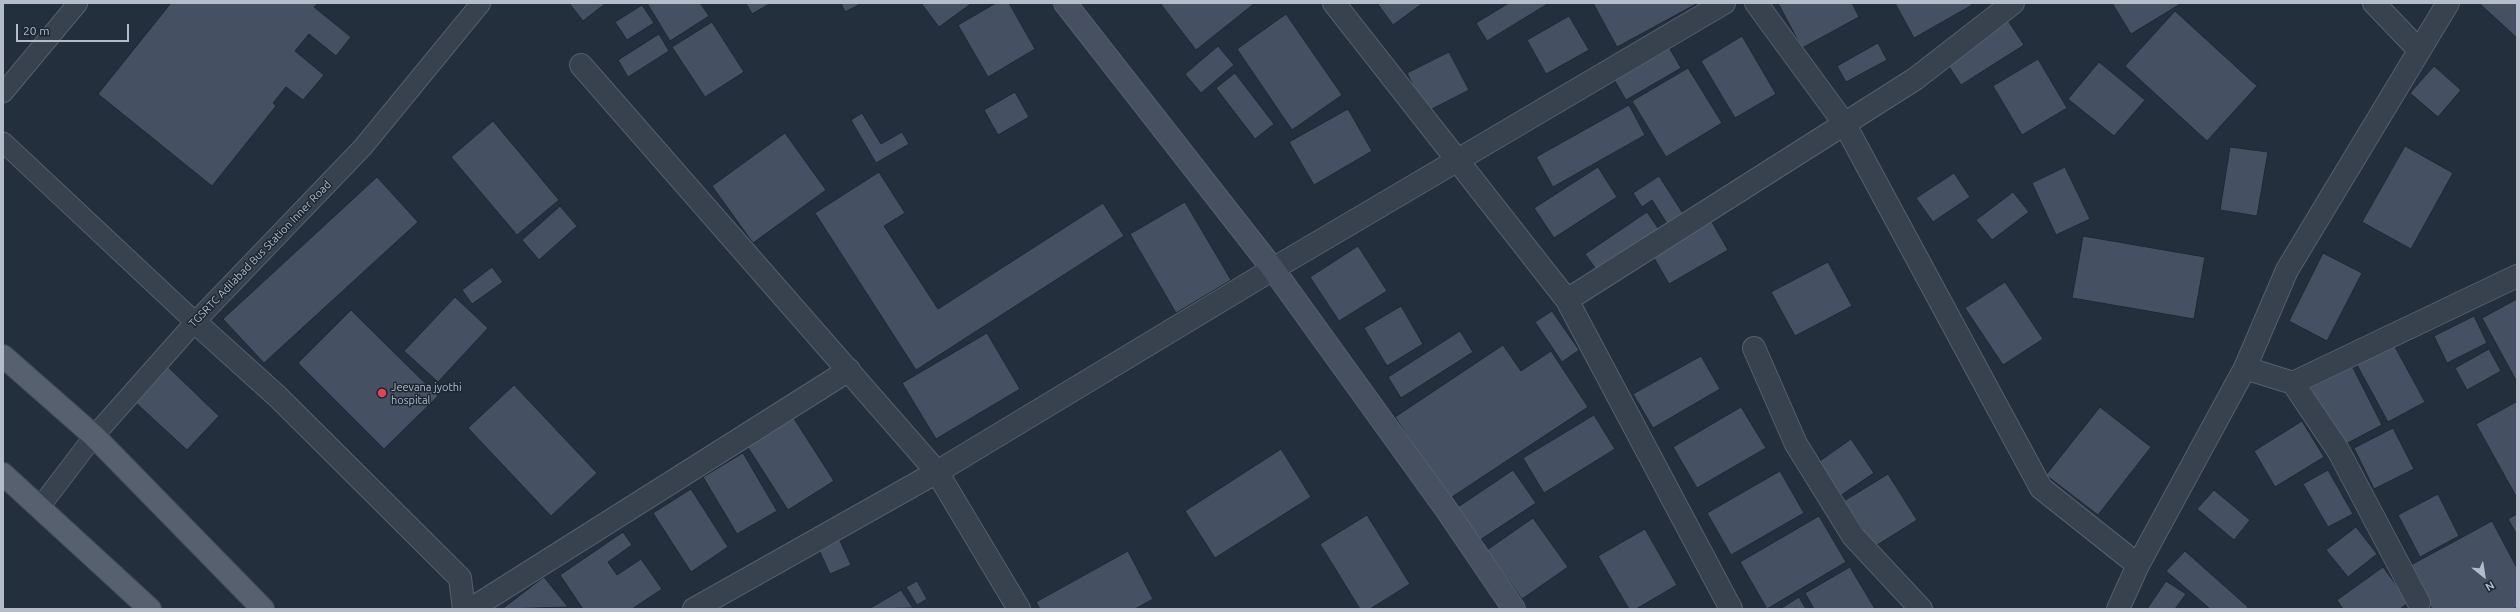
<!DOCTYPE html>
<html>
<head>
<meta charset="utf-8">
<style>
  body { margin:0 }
  #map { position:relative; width:2520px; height:612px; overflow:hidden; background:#242f3e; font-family:Ubuntu,sans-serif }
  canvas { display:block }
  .frame { position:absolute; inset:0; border:4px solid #b4bcc9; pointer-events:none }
  .north { position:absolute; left:2464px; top:556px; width:40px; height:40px; -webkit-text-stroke:3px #1d2633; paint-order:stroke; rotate:150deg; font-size:11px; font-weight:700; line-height:16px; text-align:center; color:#b4bcc9 }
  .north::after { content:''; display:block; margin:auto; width:14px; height:18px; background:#b4bcc9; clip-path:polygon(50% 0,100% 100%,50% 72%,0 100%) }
  .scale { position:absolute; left:16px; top:24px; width:113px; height:18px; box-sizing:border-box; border:2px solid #b4bcc9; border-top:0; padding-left:5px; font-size:12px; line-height:14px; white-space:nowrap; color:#b4bcc9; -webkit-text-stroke:3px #1d2633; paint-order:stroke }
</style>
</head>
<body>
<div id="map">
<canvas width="2520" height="612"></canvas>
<div class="frame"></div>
<div class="north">N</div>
<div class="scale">20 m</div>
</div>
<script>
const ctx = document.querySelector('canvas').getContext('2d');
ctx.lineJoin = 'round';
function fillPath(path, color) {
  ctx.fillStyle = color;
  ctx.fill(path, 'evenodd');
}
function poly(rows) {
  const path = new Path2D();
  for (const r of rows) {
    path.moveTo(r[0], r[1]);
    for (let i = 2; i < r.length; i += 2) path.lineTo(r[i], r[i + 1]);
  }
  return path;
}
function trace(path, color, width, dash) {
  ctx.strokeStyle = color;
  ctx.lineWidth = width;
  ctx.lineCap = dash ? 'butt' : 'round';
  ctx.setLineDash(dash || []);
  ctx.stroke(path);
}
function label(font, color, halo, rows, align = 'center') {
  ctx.font = font + ' Ubuntu,sans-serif';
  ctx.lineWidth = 3;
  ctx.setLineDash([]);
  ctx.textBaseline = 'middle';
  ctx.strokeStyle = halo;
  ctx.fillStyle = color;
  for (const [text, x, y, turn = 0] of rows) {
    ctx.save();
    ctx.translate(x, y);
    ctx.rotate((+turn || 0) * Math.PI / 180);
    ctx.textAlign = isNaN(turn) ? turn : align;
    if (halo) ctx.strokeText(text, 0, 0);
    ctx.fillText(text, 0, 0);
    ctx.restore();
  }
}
const building = poly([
  [171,3,318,3,314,7,351,37,336,56,309,34,295,51,324,75,303,100,286,87,273,103,276,106,212,186,98,94,171,3],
  [569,3,606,3,583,21,569,3],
  [647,3,700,3,709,16,670,41,647,3],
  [746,3,771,3,752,14,746,3],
  [841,3,862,3,845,12,841,3],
  [921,3,972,3,939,27,921,3],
  [996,3,1009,3,1035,49,988,77,958,25,996,3],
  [1160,3,1255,3,1196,50,1160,3],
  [1377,3,1423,3,1393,25,1377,3],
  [1509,3,1549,3,1487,41,1476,23,1509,3],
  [1593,3,1698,3,1617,47,1593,3],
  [1778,3,1852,3,1859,17,1802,48,1778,3],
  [1895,3,1971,3,1972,5,1914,38,1895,3],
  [2112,3,2182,3,2131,34,2112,3],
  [2479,3,2517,3,2517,38,2479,3],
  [642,5,654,23,627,40,615,22,642,5],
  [2175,11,2257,86,2207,141,2125,66,2175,11],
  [1286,14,1342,95,1292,130,1237,49,1286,14],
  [1569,16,1589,50,1546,74,1527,40,1569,16],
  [2007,19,2024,45,1961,85,1944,59,2007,19],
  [712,22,744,72,705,97,672,47,712,22],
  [659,34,669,51,628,77,618,60,659,34],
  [1742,36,1776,94,1735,118,1701,61,1742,36],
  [1878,43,1887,60,1846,82,1837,66,1878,43],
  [1667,44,1681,68,1626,100,1612,76,1667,44],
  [1218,46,1234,65,1201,93,1185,74,1218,46],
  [1449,52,1469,90,1426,112,1407,73,1449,52],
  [2038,59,2067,108,2022,135,1993,86,2038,59],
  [2099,62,2145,100,2114,136,2068,99,2099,62],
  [2434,66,2461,90,2438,117,2410,93,2434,66],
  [1688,68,1722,123,1666,157,1632,101,1688,68],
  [1235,73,1274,124,1255,139,1216,88,1235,73],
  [1015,92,1029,117,998,135,984,110,1015,92],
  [1629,105,1645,135,1553,187,1536,157,1629,105],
  [1348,109,1372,151,1314,185,1289,142,1348,109],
  [862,113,881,144,902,132,909,144,876,163,851,120,862,113],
  [493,121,559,200,517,235,451,157,493,121],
  [785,133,826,190,753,243,712,186,785,133],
  [2405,146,2453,173,2411,249,2362,222,2405,146],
  [2230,147,2268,152,2257,216,2220,210,2230,147],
  [1598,167,1617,197,1554,238,1534,208,1598,167],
  [2065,167,2090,219,2056,235,2032,183,2065,167],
  [879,172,905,213,884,226,938,309,1103,203,1124,236,916,370,815,213,879,172],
  [1954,173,1970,197,1933,222,1916,198,1954,173],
  [1659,176,1684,215,1668,225,1652,200,1642,207,1633,193,1659,176],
  [377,177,418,222,264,363,223,319,377,177],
  [2013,192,2029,212,1992,240,1976,220,2013,192],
  [1185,202,1231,280,1176,313,1130,234,1185,202],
  [560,206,577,226,539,260,522,240,560,206],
  [1647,212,1660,231,1598,272,1585,254,1647,212],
  [1709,217,1728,250,1669,284,1650,251,1709,217],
  [2083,236,2205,257,2194,319,2072,298,2083,236],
  [1358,246,1387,291,1339,321,1310,277,1358,246],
  [2323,253,2362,273,2327,341,2289,321,2323,253],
  [1828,262,1852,306,1795,336,1771,292,1828,262],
  [492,267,503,282,472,304,462,290,492,267],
  [2005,282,2043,339,2003,365,1965,308,2005,282],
  [455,297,488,328,438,382,404,351,455,297],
  [2517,299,2517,382,2482,318,2517,299],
  [1401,306,1423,344,1387,366,1364,328,1401,306],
  [351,310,438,396,384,449,298,363,351,310],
  [1552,311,1579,350,1562,362,1535,322,1552,311],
  [2474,316,2487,343,2447,363,2434,336,2474,316],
  [1460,331,1473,352,1401,398,1388,377,1460,331],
  [987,333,1020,389,936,439,902,383,987,333],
  [1503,345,1521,371,1551,351,1588,407,1449,499,1395,417,1503,345],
  [2394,345,2425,402,2388,422,2357,365,2394,345],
  [2489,349,2501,371,2467,390,2455,368,2489,349],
  [1701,356,1720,389,1653,428,1633,394,1701,356],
  [2352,366,2382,425,2340,447,2310,387,2352,366],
  [168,367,219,416,187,450,135,402,168,367],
  [514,385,597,473,551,516,468,428,514,385],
  [2516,402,2517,404,2517,498,2476,424,2516,402],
  [1741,407,1766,448,1697,488,1673,447,1741,407],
  [2100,407,2151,447,2098,515,2046,475,2100,407],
  [1594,415,1615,449,1544,493,1523,458,1594,415],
  [793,417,834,481,788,510,747,446,793,417],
  [2302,421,2324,457,2275,487,2254,451,2302,421],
  [2393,428,2414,469,2374,489,2354,448,2393,428],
  [1851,439,1874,473,1840,496,1817,463,1851,439],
  [1281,449,1311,497,1215,558,1185,511,1281,449],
  [743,453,777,511,737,534,703,477,743,453],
  [1513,470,1536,503,1480,540,1458,507,1513,470],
  [2328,470,2353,514,2328,527,2303,484,2328,470],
  [1780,471,1804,513,1731,555,1707,513,1780,471],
  [1888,474,1917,520,1874,547,1844,501,1888,474],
  [691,489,728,547,691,572,653,513,691,489],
  [2214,490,2250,520,2234,540,2197,509,2214,490],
  [2438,494,2459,536,2420,557,2398,515,2438,494],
  [2517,514,2517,535,2508,519,2517,514],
  [1367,515,1410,584,1370,609,1360,609,1320,544,1367,515],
  [1819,516,1846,562,1767,609,1740,562,1819,516],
  [1533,518,1568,567,1522,599,1487,550,1533,518],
  [2492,521,2517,568,2517,607,2513,609,2432,609,2409,566,2492,521],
  [2356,527,2377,554,2348,577,2326,550,2356,527],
  [1645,529,1677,585,1636,609,1629,609,1598,556,1645,529],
  [623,532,632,545,608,562,617,575,641,559,662,589,632,609,583,609,560,575,623,532],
  [836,532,851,565,830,574,815,541,836,532],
  [1128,551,1153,599,1135,609,1040,609,1036,602,1128,551],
  [2185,551,2248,607,2247,609,2210,609,2166,571,2185,551],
  [1850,567,1875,609,1814,609,1805,593,1850,567],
  [2383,567,2409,602,2400,609,2343,609,2337,600,2383,567],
  [544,577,568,607,502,609,544,577],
  [917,581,927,599,917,605,906,587,917,581],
  [2166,581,2186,594,2175,609,2147,609,2166,581],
  [901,590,913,608,869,609,901,590],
  [1799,597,1806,609,1780,609,1799,597]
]);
const lane = poly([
  [3,93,78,3],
  [3,142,195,322],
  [40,507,94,436,195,322,363,147,481,3]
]);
const street = poly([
  [1334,3,1567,300,1731,609],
  [1756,3,1844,123,2041,488,2138,565],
  [2374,3,2419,50],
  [581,65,937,472,1019,609],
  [1567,300,1915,79,2013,3],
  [195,322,278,397,460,578,464,609],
  [1754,348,1796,444,1853,536,1921,609],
  [2245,368,2293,383,2338,450,2419,603],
  [2293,383,2517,276],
  [471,609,849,370],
  [694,609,937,472,1273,269,1724,3],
  [2118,609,2138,565,2245,368,2287,270,2448,3]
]);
const secondary = poly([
  [1065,3,1273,269,1446,509,1514,609]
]);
const primary = poly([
  [3,356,94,436,263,609],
  [3,474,150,609]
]);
const markers = [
  [382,393,5,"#e0444e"]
];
const streetNames = [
  ["TGSRTC Adilabad Bus Station Inner Road",260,254,-46]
];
const poiNames = [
  ["Jeevana jyothi",391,387],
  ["hospital",391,400]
];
fillPath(building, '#455162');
trace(building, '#1f2835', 1);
trace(lane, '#565f6c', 21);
trace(street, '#565f6c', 24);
trace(secondary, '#565f6c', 24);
trace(primary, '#414a57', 24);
trace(lane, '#38414e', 19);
trace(street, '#38414e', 22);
trace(secondary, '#465061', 22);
trace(primary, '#56606e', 22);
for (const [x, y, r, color] of markers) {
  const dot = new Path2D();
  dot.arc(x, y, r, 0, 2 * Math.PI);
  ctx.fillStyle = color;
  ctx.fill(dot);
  trace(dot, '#1d2633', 1.5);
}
label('11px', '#b4bcc9', '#1d2633', streetNames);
label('11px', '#b4bcc9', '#1d2633', poiNames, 'left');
</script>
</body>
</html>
